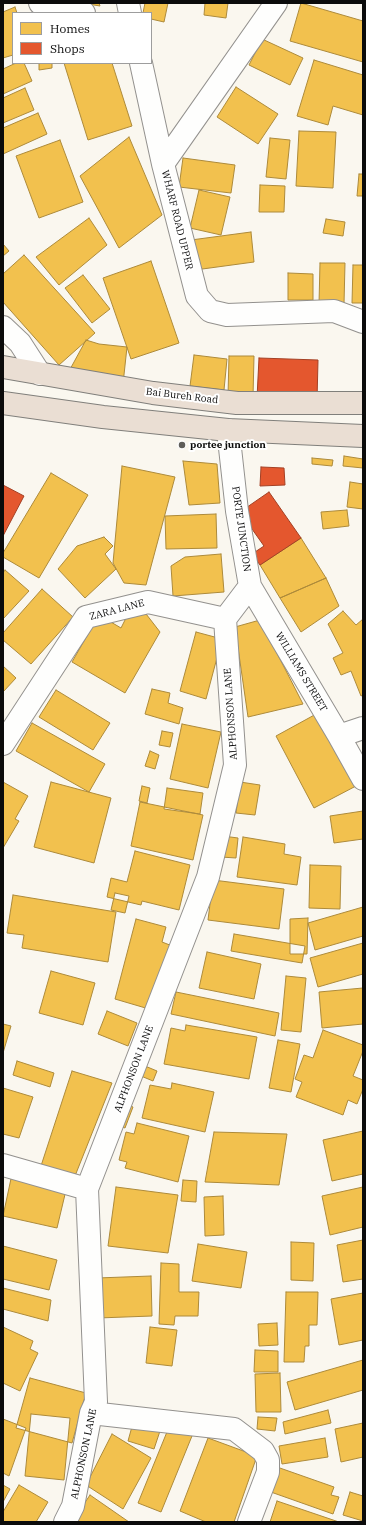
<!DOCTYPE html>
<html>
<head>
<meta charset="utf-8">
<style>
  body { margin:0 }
  #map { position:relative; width:366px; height:1525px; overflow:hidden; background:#faf7ef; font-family:"IBM Plex Serif",serif }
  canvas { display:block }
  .frame { position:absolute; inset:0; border:4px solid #0b0b0b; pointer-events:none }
  .legend { position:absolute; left:12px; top:12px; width:140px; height:52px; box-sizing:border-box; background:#fff; border:1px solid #9d9d9d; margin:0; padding:5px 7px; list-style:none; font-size:12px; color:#0b0b0b }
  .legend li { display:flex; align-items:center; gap:8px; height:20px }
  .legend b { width:20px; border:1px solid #9d9d9d }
</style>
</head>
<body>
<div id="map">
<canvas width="366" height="1525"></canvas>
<div class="frame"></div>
<ul class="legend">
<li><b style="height:11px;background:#f2c14e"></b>Homes</li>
<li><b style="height:11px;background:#e4572e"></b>Shops</li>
</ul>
</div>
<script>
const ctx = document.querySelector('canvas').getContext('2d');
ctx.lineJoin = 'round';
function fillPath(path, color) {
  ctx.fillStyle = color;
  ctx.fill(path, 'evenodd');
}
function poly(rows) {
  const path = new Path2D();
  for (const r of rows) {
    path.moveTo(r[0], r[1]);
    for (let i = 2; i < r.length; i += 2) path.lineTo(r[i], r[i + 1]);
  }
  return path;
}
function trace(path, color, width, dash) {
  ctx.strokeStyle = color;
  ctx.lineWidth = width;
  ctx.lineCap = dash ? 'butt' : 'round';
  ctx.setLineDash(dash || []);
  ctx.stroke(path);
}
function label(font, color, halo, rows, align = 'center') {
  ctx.font = font + ' "IBM Plex Serif",serif';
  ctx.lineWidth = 4;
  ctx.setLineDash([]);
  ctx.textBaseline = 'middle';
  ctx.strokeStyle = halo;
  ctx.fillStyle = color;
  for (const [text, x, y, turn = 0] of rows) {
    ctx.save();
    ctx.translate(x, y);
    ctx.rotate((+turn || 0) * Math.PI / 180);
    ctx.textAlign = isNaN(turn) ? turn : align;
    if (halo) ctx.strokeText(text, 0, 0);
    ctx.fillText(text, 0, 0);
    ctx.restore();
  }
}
const homes = poly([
  [82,3,99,3,100,6,82,3],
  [145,3,168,3,164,22,151,19,151,13,143,13,145,3],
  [205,3,228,3,226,18,204,15,205,3],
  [301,3,363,21,363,62,290,41,301,3],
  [15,7,17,13,13,13,13,55,3,58,3,12,15,7],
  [262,39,303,58,290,85,249,65,262,39],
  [314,60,363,75,363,115,333,106,328,125,297,116,314,60],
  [16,63,24,63,32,81,3,94,3,69,16,63],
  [39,63,52,63,52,68,39,70,39,63],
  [64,63,112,63,132,126,88,140,64,63],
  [236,87,278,114,258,144,217,117,236,87],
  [25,88,34,110,3,123,3,98,25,88],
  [38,113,47,134,3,154,3,128,38,113],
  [299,131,336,132,333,188,296,186,299,131],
  [129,137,162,215,119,248,80,176,129,137],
  [270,138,290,140,286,179,266,177,270,138],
  [60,140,83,202,39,218,16,156,60,140],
  [183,158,235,165,231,193,179,187,183,158],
  [359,174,363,174,363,196,357,196,359,174],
  [260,185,285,186,284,212,259,212,260,185],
  [199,190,230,197,221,235,190,228,199,190],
  [89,218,107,245,59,285,36,257,89,218],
  [326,219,345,222,343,236,323,233,326,219],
  [251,232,254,262,195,270,191,240,251,232],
  [3,244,9,251,3,256,3,244],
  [24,255,95,333,59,365,3,302,3,274,24,255],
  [151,261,179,343,131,359,103,278,151,261],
  [320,263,345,263,344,304,319,304,320,263],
  [353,265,363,265,363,303,352,303,353,265],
  [288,273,313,274,313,300,288,300,288,273],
  [83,275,110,309,92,323,65,288,83,275],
  [86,340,99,344,127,347,123,384,68,373,86,340],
  [194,355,227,359,224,390,190,386,194,355],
  [229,356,254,356,253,397,228,396,229,356],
  [344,456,363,459,363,468,343,466,344,456],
  [312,458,333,460,332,466,312,464,312,458],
  [183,461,217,464,220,503,189,505,183,461],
  [122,466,175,477,146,585,124,583,113,563,122,466],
  [51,473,88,495,39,578,3,557,3,553,51,473],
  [350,482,363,484,363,509,347,507,350,482],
  [347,510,349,526,323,529,321,512,347,510],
  [216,514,217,548,166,549,165,516,216,514],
  [104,537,113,546,105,554,116,569,85,598,58,569,77,546,104,537],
  [301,538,326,578,280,598,260,565,301,538],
  [221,554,224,592,173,596,171,566,185,557,221,554],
  [5,570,29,591,3,619,3,573,5,570],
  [326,578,339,606,301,632,280,598,326,578],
  [42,589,73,617,31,664,3,640,3,633,42,589],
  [143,610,160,632,125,693,72,662,99,615,121,628,128,614,143,610],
  [343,611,356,625,363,619,363,695,361,696,351,671,341,675,333,658,343,653,328,624,343,611],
  [260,620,303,704,248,717,235,627,260,620],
  [196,632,222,639,206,699,180,691,196,632],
  [3,666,16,678,3,692,3,666],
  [152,689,170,693,168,703,183,708,179,724,145,714,152,689],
  [56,690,110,723,93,750,39,717,56,690],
  [318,713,356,786,314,808,276,736,318,713],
  [32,723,105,764,89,792,16,751,32,723],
  [182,724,221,732,208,788,170,779,182,724],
  [162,731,173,733,170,747,159,745,162,731],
  [150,751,159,755,155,769,145,766,150,751],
  [3,782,28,796,15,819,19,821,3,848,3,782],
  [51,782,111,798,94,863,34,847,51,782],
  [240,782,260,785,255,815,236,813,240,782],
  [142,786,150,788,147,803,139,801,142,786],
  [167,788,203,793,200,814,164,809,167,788],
  [140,802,203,815,193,860,131,846,140,802],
  [363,811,363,839,334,843,330,816,363,811],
  [223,836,238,838,236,858,221,857,223,836],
  [243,837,285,844,284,854,301,857,297,885,237,877,243,837],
  [135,851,190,865,179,910,142,901,141,905,107,897,111,878,127,882,135,851],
  [310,865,341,866,340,909,309,908,310,865],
  [213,880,284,889,279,929,208,920,213,880],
  [115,893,129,896,125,913,111,910,115,893],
  [13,895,116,912,108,962,22,948,24,935,7,933,13,895],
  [363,907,363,936,315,950,308,923,363,907],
  [308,918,307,954,290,954,290,919,308,918],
  [136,919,166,927,162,942,175,947,149,1009,115,999,136,919],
  [234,934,305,946,302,963,231,951,234,934],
  [363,943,363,974,318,987,310,958,363,943],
  [207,952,261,964,254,999,199,988,207,952],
  [51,971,95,983,83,1025,39,1013,51,971],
  [286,976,306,978,301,1032,281,1030,286,976],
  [363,988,363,1024,322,1028,319,992,363,988],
  [176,992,279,1013,275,1036,171,1014,176,992],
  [107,1011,137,1023,128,1046,98,1034,107,1011],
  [3,1024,11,1026,3,1053,3,1024],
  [186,1025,257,1037,249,1079,164,1064,171,1028,185,1031,186,1025],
  [323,1030,363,1045,363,1051,353,1076,363,1080,363,1089,357,1104,348,1100,343,1115,296,1097,302,1082,295,1079,304,1055,313,1058,323,1030],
  [278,1040,300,1044,291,1092,269,1088,278,1040],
  [17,1061,54,1073,50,1087,13,1075,17,1061],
  [145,1066,157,1071,153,1081,141,1076,145,1066],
  [72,1071,112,1083,73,1181,39,1172,72,1071],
  [172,1083,214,1092,205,1132,142,1118,150,1085,171,1089,172,1083],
  [3,1088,33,1097,19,1138,3,1134,3,1088],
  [123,1103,133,1107,125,1128,114,1124,123,1103],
  [137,1123,189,1136,178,1182,125,1168,127,1162,119,1160,126,1132,134,1134,137,1123],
  [363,1131,363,1174,332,1181,323,1140,363,1131],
  [214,1132,287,1134,279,1185,205,1182,214,1132],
  [12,1174,67,1186,57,1228,3,1216,12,1174],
  [183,1180,197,1181,196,1202,181,1201,183,1180],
  [116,1187,178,1195,168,1253,108,1246,116,1187],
  [363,1187,363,1227,330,1235,322,1196,363,1187],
  [223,1196,224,1235,205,1236,204,1197,223,1196],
  [363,1240,363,1279,343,1282,337,1245,363,1240],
  [291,1242,314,1243,313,1281,291,1280,291,1242],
  [198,1244,247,1252,241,1288,192,1281,198,1244],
  [3,1246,57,1260,49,1290,3,1279,3,1246],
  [161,1263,179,1264,179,1292,199,1292,198,1316,175,1316,174,1325,159,1324,161,1263],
  [151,1276,152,1316,98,1318,97,1278,151,1276],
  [3,1288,51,1300,48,1321,3,1309,3,1288],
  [286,1292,318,1292,317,1325,309,1325,309,1346,305,1346,304,1362,284,1362,286,1292],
  [363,1293,363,1340,339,1345,331,1299,363,1293],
  [277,1323,278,1345,259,1346,258,1324,277,1323],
  [3,1327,33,1341,30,1349,38,1353,20,1391,3,1383,3,1327],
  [150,1327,177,1330,172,1366,146,1363,150,1327],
  [255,1350,278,1351,278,1372,254,1372,255,1350],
  [363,1360,363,1390,295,1410,287,1382,363,1360],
  [280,1373,281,1412,256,1412,255,1374,280,1373],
  [30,1378,86,1393,72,1443,16,1428,30,1378],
  [328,1410,331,1423,285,1434,283,1422,328,1410],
  [31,1414,70,1418,64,1480,25,1476,31,1414],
  [258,1417,277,1418,275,1431,257,1429,258,1417],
  [3,1419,26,1428,9,1476,3,1473,3,1419],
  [133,1423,160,1431,154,1449,128,1441,133,1423],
  [363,1423,363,1457,341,1462,335,1429,363,1423],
  [169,1427,192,1436,161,1512,138,1503,169,1427],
  [112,1434,151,1458,123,1509,86,1485,112,1434],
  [208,1438,257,1456,234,1522,206,1522,180,1511,208,1438],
  [325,1438,328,1457,282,1464,279,1446,325,1438],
  [277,1467,334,1487,331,1495,339,1497,333,1514,268,1491,277,1467],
  [3,1485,10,1489,3,1502,3,1485],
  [19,1485,48,1502,36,1522,3,1522,3,1512,19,1485],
  [350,1492,363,1496,363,1521,343,1515,350,1492],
  [90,1495,129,1522,72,1522,90,1495],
  [277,1501,339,1522,270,1522,277,1501]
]);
const shops = poly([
  [259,358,318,360,317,401,257,398,259,358],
  [261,467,284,468,285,485,260,486,261,467],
  [3,485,24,496,3,536,3,485],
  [269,492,301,538,260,565,252,554,264,546,240,512,269,492]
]);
const minor = poly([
  [40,3,84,13],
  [128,3,130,13],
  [276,3,163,164,197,296,210,311,227,315,334,311,363,322],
  [141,63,163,164],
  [3,327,20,343,40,374],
  [250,586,339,736,363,728],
  [225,619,250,586,237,511,228,430],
  [339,736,363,779],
  [3,744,86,617,148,602,225,619],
  [3,1165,87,1189],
  [91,1413,234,1429,263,1451,268,1460,268,1472,249,1522],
  [65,1522,73,1506,91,1413,96,1402,87,1189,208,877,235,765,225,619]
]);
const highway = poly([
  [3,367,153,393,237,403,363,403],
  [3,403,103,417,228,430,363,436]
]);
const markers = [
  [182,445,4,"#5f5e5b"]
];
const streetNames = [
  ["WHARF ROAD UPPER",177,220,76],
  ["Bai Bureh Road",182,396,7],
  ["PORTE JUNCTION",241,529,82],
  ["ZARA LANE",117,610,-15],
  ["WILLIAMS STREET",301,672,59],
  ["ALPHONSON LANE",231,714,-94],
  ["ALPHONSON LANE",134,1069,-69],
  ["ALPHONSON LANE",84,1454,-78]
];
const poiNames = [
  ["portee junction",190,445]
];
fillPath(homes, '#f2c14e');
trace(homes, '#ad8a3a', 1);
fillPath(shops, '#e4572e');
trace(shops, '#a34024', 1);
trace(minor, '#93918e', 24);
trace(highway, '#807f7b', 24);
trace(minor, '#fefefd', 22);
trace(highway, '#eaded3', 22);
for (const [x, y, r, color] of markers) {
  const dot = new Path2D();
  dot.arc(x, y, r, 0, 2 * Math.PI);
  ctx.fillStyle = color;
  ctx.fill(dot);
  trace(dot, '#fff', 1.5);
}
label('10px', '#0b0b0b', '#fff', streetNames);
label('bold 10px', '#0b0b0b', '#fff', poiNames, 'left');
</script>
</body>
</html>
